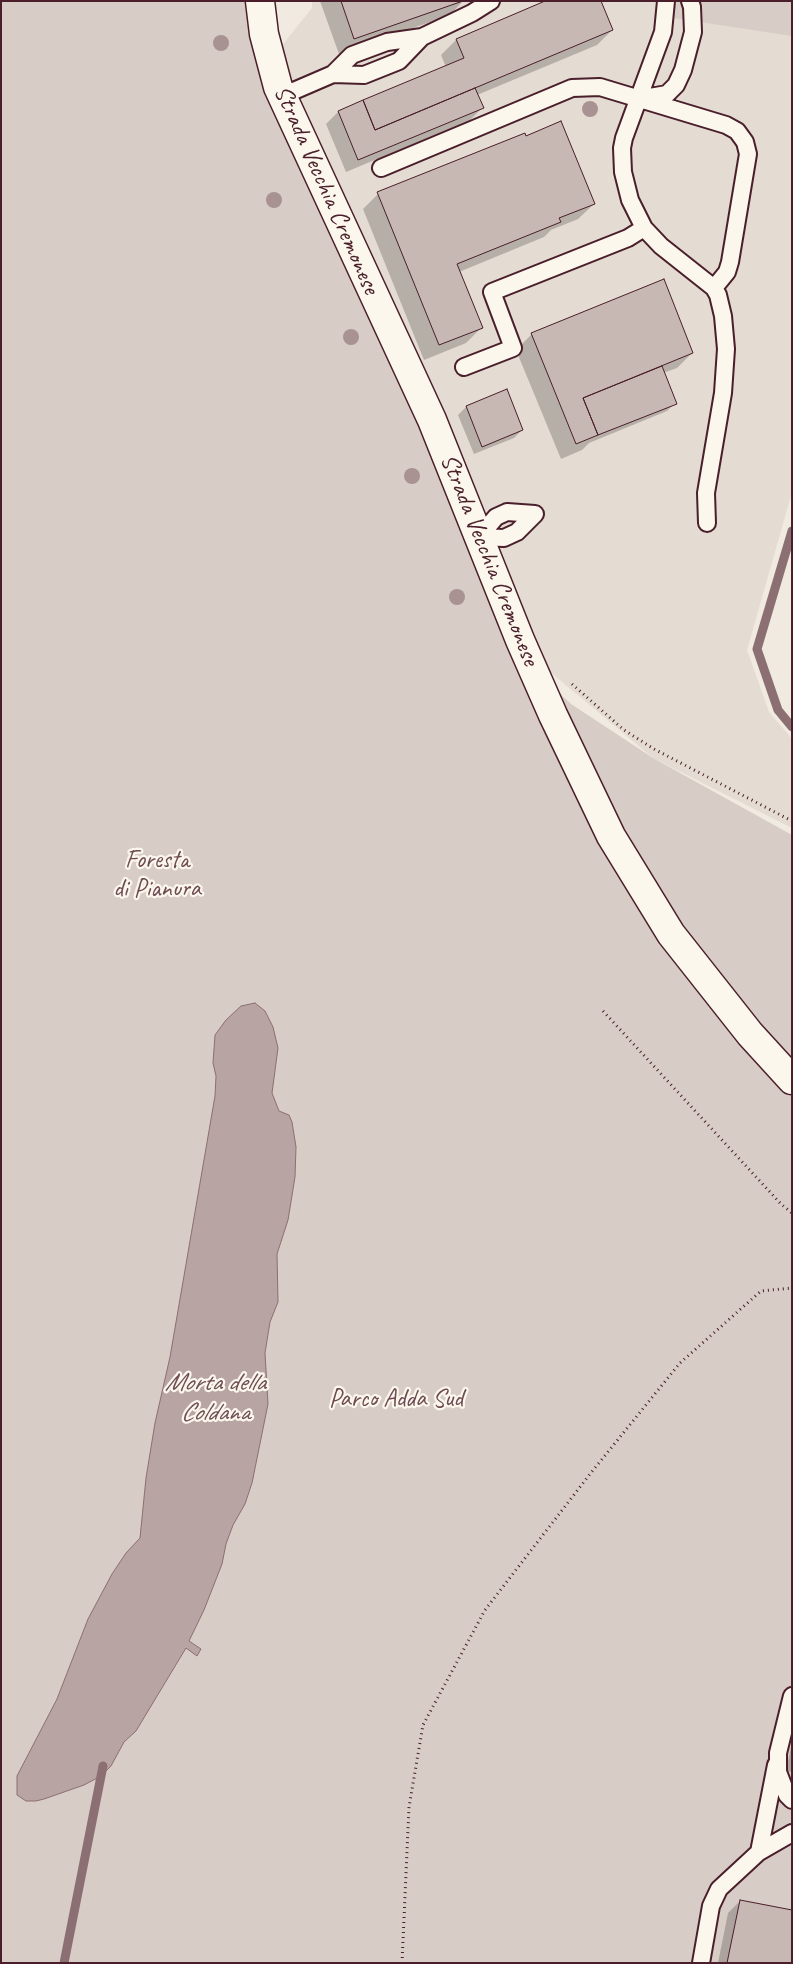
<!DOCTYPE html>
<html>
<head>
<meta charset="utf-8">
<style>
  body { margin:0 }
  #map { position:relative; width:793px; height:1964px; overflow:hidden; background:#f0eae0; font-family:Caveat,sans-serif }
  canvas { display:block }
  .frame { position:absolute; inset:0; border:2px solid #4a1f2b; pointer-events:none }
</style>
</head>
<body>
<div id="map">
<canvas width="793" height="1964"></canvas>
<div class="frame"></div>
</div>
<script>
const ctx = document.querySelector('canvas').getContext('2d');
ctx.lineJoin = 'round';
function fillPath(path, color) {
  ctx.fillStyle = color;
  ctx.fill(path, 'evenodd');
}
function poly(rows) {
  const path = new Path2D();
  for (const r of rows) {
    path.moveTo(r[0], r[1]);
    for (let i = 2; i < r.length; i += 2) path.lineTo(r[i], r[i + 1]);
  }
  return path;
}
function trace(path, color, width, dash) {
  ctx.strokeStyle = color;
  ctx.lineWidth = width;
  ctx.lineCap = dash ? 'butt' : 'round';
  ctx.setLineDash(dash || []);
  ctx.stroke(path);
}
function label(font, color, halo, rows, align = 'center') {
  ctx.font = font + ' Caveat,sans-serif';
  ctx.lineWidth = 4.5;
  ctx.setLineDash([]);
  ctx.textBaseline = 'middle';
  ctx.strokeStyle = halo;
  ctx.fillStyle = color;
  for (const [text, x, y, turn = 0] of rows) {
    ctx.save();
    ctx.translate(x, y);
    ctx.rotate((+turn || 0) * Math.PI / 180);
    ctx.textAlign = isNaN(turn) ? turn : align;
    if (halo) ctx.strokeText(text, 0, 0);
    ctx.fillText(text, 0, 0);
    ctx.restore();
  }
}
const built = poly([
  [312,1,792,1,792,492,747,650,769,712,792,739,792,828,653,758,500,630,260,73,312,8]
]);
const green = poly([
  [1,1,247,1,260,73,331,238,383,344,448,491,533,669,571,704,653,758,792,835,792,1963,1,1963],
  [669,1,792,1,792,36,667,17]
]);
const water = poly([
  [255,1003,265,1011,273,1027,278,1048,272,1093,279,1111,289,1115,292,1122,296,1147,295,1177,288,1220,277,1254,278,1302,270,1322,265,1353,268,1404,252,1483,245,1504,233,1525,226,1544,222,1564,204,1610,189,1641,201,1649,197,1656,186,1648,136,1731,124,1742,111,1766,101,1776,84,1785,44,1799,36,1801,26,1801,17,1795,17,1776,57,1699,88,1619,112,1574,126,1553,140,1538,146,1478,155,1423,170,1357,215,1096,216,1076,213,1063,215,1035,226,1020,241,1006,255,1003]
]);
const shadow = poly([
  [320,1,463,1,450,15,339,54],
  [548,1,612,30,597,45,477,95,482,108,470,120,346,172,326,124,338,112,446,67,441,55,456,40],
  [525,137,594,204,578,219,551,230,544,237,459,272,482,327,466,343,424,360,363,209,378,194],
  [532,334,692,353,677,368,663,373,675,403,667,411,589,443,582,450,561,459,516,350],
  [466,407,522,430,514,438,474,454,458,415],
  [792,1743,792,1772,786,1771],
  [740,1901,791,1963,718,1963,728,1913]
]);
const stream = poly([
  [792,531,757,649,778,710,792,727],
  [64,1963,103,1766]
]);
const building = poly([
  [341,1,463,1,354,39,341,1],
  [545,1,601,1,613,30,375,130,363,100,464,58,456,39,545,1],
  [475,88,484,108,358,160,338,111,363,100,375,130,475,88],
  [561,121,595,204,559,218,561,222,457,264,483,328,439,345,377,192,525,133,526,136,561,121],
  [664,279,693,353,583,398,598,435,576,444,531,333,664,279],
  [662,366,677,404,598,435,583,398,662,366],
  [507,389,523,430,482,447,466,406,507,389],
  [740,1900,792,1910,792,1963,727,1963,740,1900]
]);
const path = poly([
  [572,684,624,730,654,749,792,821],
  [603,1011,781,1204,792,1213],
  [402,1963,409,1807,423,1725,485,1610,590,1474,680,1363,761,1291,792,1288]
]);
const service = poly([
  [666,1,663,32,624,138,622,148,623,172,630,200,644,228,661,246,714,288,718,295,723,316,726,349,723,393,706,493,707,523],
  [422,37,472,13,491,1],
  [282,96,333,74,352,55,387,42,422,37,399,61,364,75,333,74],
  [644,98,667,94,676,85,683,70,693,32,692,7,690,1],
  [381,168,572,88,600,87,726,125,737,131,745,142,748,154,730,262,727,272,714,288],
  [464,367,513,348,492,292,628,238,644,228],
  [507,512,535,514,517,532,504,538,479,537,496,517,507,512],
  [792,1696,778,1753,778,1772,787,1795,792,1800],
  [759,1852,776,1765],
  [701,1963,711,1906,719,1889,759,1852,792,1833]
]);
const minor = poly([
  [260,1,264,34,278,87,432,420,520,640,553,715,611,836,671,934,750,1034,792,1080]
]);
const trees = [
  [221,43],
  [590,109],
  [274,200],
  [351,337],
  [412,476],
  [457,597]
];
const streetNames = [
  ["Strada Vecchia Cremonese",326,190,66],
  ["Strada Vecchia Cremonese",489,560,68]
];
const parkNames = [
  ["Foresta",157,860],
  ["di Pianura",157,889],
  ["Parco Adda Sud",396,1399]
];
const waterNames = [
  ["Morta della",215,1383],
  ["Coldana",215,1413]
];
fillPath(built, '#e4dbd2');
fillPath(green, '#d8ccc6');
fillPath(water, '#b8a4a2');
trace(water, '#8c6f72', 1);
fillPath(shadow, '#0003');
trace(stream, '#8c6f72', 9);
fillPath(building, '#c8b8b3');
trace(building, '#4a1f2b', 1);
trace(service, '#4a1f2b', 20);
trace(minor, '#4a1f2b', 31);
trace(path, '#4a1f2b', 3, [1, 4]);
trace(service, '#fbf7ec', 16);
trace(minor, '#fbf7ec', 28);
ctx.fillStyle = '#a89292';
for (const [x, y] of trees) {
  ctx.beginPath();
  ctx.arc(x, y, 8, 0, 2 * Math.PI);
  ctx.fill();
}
label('25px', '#4a1f2b', '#fbf7ec', streetNames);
label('25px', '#6e4a52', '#fbf7ec', parkNames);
label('italic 26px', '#704e55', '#fbf7ec', waterNames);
</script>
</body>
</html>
